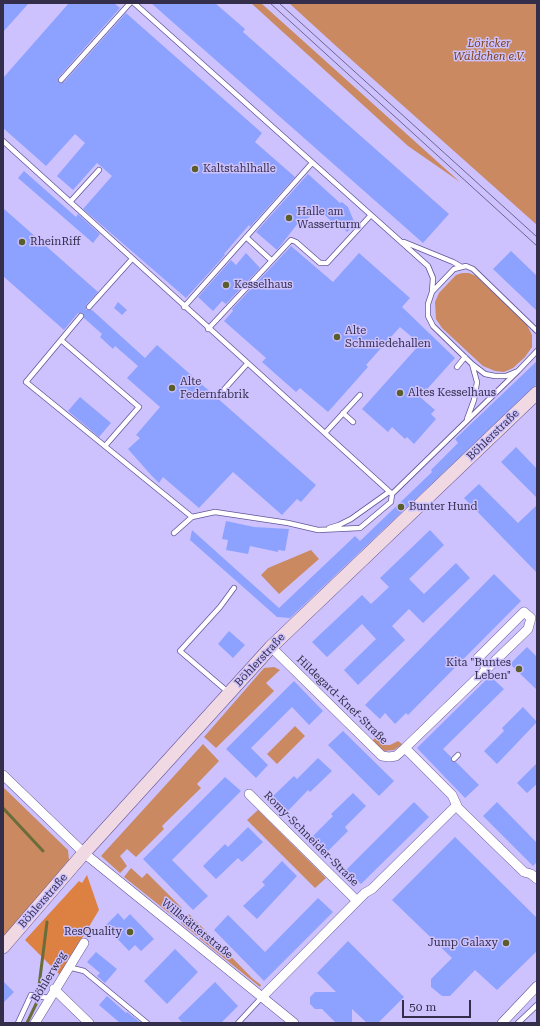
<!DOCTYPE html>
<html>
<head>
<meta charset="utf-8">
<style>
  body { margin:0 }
  #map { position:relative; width:540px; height:1026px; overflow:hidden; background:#cdc2fe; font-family:"Roboto Serif",serif }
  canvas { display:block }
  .frame { position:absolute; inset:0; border:4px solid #342e4b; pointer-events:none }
  .scale { position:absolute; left:402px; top:1000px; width:69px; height:18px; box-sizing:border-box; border:2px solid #342e4b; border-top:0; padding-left:5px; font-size:12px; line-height:14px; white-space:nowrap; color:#342e4b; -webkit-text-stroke:3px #cdc2fe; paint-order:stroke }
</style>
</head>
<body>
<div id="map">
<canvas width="540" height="1026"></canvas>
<div class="frame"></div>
<div class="scale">50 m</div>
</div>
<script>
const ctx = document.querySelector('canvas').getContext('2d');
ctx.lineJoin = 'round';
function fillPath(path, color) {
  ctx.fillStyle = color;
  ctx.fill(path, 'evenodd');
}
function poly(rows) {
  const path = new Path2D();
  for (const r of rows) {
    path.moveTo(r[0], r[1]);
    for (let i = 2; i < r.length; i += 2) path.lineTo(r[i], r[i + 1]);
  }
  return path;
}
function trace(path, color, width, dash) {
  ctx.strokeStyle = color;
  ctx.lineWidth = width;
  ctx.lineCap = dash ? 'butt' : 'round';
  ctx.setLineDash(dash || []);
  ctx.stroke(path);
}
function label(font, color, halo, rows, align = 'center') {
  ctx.font = font + ' "Roboto Serif",serif';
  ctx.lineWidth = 3;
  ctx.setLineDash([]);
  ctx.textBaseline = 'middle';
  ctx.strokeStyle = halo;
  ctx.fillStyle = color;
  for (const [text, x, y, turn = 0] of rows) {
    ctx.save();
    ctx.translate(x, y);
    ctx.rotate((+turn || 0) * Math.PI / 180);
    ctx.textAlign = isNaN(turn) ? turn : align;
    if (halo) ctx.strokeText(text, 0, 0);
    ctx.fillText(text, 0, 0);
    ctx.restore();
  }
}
const green = poly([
  [251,3,261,3,460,182,408,146],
  [289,3,537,3,537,225,336,46],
  [462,273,469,273,476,276,527,325,532,335,532,347,525,357,513,368,504,372,495,371,483,366,442,328,436,319,435,302,439,293,456,275],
  [311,550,319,559,279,594,261,575,268,568],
  [274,667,280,670,266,683,274,691,216,748,204,737,264,668],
  [295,726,305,736,277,764,267,754],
  [375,738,385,745,390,745,398,741,402,744,394,750,384,751,371,742],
  [203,744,219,761,197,784,201,788,162,826,164,829,136,857,127,849,120,856,127,866,120,873,101,856],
  [3,787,68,850,69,860,3,937],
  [258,810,326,878,315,888,247,820],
  [131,868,142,878,147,873,182,908,174,917,124,877],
  [189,914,204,929,197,936,181,923],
  [206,931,252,978,261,985,260,987,199,938]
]);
const forest = poly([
  [87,875,99,910,60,975,25,940,79,881,82,883]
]);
const stream = poly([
  [3,808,43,851],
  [27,1023,37,1002,47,922]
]);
const building = poly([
  [3,3,29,3,3,32],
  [69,3,114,3,120,8,58,78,59,83,64,82,126,13,262,133,255,142,295,177,250,227,249,225,224,254,225,255,186,298,83,209,112,176,97,163,73,190,57,176,85,143,75,134,46,166,3,128,3,78],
  [151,3,215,3,245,29,243,32,449,214,423,243],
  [24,171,76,217,78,214,100,234,93,243,18,178],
  [308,174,340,203,342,202,348,207,355,224,347,232,343,228,333,225,330,220,318,208,302,225,299,222,277,250,256,232],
  [3,208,98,292,86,305,86,310,92,310,145,358,157,345,316,485,301,502,297,499,282,515,233,472,199,508,163,477,159,483,151,475,128,449,140,438,136,435,160,407,127,378,138,366,115,346,113,349,100,337,102,334,84,318,83,313,78,313,64,330,3,276],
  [291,246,333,282,359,253,410,298,402,307,455,358,420,397,435,410,431,414,436,419,414,444,407,437,405,439,392,427,388,432,362,409,420,344,400,327,366,365,368,367,328,412,300,388,296,392,262,362,266,358,224,321,233,311,232,309],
  [511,251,537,276,537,311,493,269],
  [246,253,260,268,226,304,222,301,213,311,198,297,231,260,236,265],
  [118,302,127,310,122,315,114,308],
  [537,361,537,384,290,618,277,617,190,540,192,530,279,608,355,536,360,541,432,472,431,470,458,443,455,439],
  [80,397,111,423,99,437,68,411],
  [516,447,537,469,537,498,501,462],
  [479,484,518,523,537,505,537,573,464,498],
  [226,521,254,527,289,529,285,551,278,550,278,552,250,546,248,554,226,550,228,540,222,539],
  [430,530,444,545,409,579,424,594,456,563,470,578,423,623,409,609,392,626,405,640,358,685,344,670,376,639,362,624,327,657,312,642,362,595,371,604,389,587,380,578],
  [494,574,521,601,408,715,406,713,395,724,385,713,380,719,365,705],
  [229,631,245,645,233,658,218,644],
  [527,647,537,657,537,690,510,664],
  [490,676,504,689,443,749,451,757,451,761,456,762,479,785,465,798,417,748],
  [294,681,323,711,309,725,292,707,251,748,268,765,256,778,226,749],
  [523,707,537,722,497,764,484,751,504,731,502,728],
  [343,731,394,781,379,796,328,745],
  [318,758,332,771,310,792,308,790,288,811,273,796,294,776,297,779],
  [537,763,537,784,527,793,517,783],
  [225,777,241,791,172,860,208,896,193,910,143,859],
  [353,793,366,806,345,827,348,831,328,851,313,836,333,816,331,814],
  [414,802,429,817,361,884,346,870],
  [497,802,537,843,537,862,533,866,483,816],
  [248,827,263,842,242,862,238,858,216,879,203,866,225,844,228,847],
  [455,837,537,918,537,951,497,990,475,970,450,996,442,996,431,987,431,979,452,958,392,900],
  [282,861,297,876,257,919,243,906,265,885,262,882],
  [318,898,333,912,264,981,214,930,228,915,265,952],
  [118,913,124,920,130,914,154,939,141,951,135,945,129,951,105,926],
  [348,941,404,997,378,1023,367,1023,352,1009,352,1023,336,1023,322,1009,315,1009,310,1004,310,997,315,992,336,992,317,973],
  [175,949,198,972,167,1004,144,981],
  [96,952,117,969,105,983,97,976,100,973,87,962],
  [3,981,14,992,3,1003],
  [215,982,238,1006,221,1023,183,1023,178,1018],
  [107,996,126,1013,127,1012,141,1023,120,1023,99,1005]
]);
const lane = poly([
  [134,3,428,266,433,278,432,292],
  [61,80,130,3],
  [3,141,392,494,518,371],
  [70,202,99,170],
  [246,237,271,260],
  [404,242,453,262,460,266],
  [89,307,132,259],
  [184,307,312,163],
  [81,316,26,382,192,517],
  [208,329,291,240,296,242,320,263,327,263,371,215],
  [537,331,473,269,466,266,454,269,432,292,428,304,428,316,433,326,472,364,485,374,495,376,506,376,518,371,537,351],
  [61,340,139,407,105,446],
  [457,367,465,357],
  [220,394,247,364],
  [343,413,353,422],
  [467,419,474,400,477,382,472,364],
  [325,433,360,395],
  [329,528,339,525,351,519,389,492],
  [174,533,192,517,215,512,288,523,318,530,360,528,391,502,392,494],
  [228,692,180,651,220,607,234,588],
  [454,759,458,755],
  [68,967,84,971,147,1023],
  [18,1023,31,995,49,998],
  [238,1023,262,997],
  [518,1023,537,1005]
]);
const street = poly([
  [271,647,382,756,389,757,396,756,405,748,528,629,531,618,524,612,478,658,487,668],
  [405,748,452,795,458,808,524,872,531,874,537,879],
  [3,775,84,853,294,1023],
  [249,794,357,901],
  [54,989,89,1023],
  [262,997,365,893,372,889,456,806],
  [35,1023,84,943],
  [502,1023,537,986]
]);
const secondary = poly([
  [3,947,84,853,271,647,537,393]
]);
const tram = poly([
  [270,3,537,246],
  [279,3,537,237]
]);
const markers = [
  [195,169,4,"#595e2b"],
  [289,218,4,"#595e2b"],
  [22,242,4,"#595e2b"],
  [226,285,4,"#595e2b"],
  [337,337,4,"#595e2b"],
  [172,388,4,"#595e2b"],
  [400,393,4,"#595e2b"],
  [401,507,4,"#595e2b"],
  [519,669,4,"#595e2b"],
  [130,932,4,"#595e2b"],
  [506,943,4,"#595e2b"]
];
const parkNames = [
  ["Löricker",489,44],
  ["Wäldchen e.V.",489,57]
];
const poiNames = [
  ["Kaltstahlhalle",203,169],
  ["Halle am",297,212],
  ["Wasserturm",297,225],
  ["RheinRiff",30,242],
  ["Kesselhaus",234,285],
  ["Alte",345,331],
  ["Schmiedehallen",345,344],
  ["Alte",180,382],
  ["Federnfabrik",180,395],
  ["Altes Kesselhaus",408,393],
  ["Bunter Hund",409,507],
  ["Kita \"Buntes",511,663,"right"],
  ["Leben\"",511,676,"right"],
  ["ResQuality",122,932,"right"],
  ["Jump Galaxy",498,943,"right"]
];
const streetNames = [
  ["Böhlerstraße",493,435,-44],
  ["Böhlerstraße",260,660,-47],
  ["Hildegard-Knef-Straße",342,700,44],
  ["Romy-Schneider-Straße",311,839,45],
  ["Böhlerstraße",43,901,-49],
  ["Willstätterstraße",197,929,39],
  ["Böhlerweg",49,977,-59]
];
fillPath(green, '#ca8960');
fillPath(forest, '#dc8142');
trace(stream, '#6a6c39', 3);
fillPath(building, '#8da2ff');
trace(lane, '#645497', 6);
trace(street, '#645497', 10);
trace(secondary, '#645497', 14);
trace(lane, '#fff', 4.5);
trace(street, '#fff', 9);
trace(secondary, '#f0d9e2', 13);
trace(tram, '#6d658e', 1);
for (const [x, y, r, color] of markers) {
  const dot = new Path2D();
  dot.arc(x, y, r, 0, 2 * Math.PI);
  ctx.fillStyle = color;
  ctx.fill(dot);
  trace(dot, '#cdc2fe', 1.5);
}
label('italic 11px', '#7d4215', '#cdc2fe', parkNames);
label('11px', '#342e4b', '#cdc2fe', poiNames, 'left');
label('11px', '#342e4b', '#cdc2fe', streetNames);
</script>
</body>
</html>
